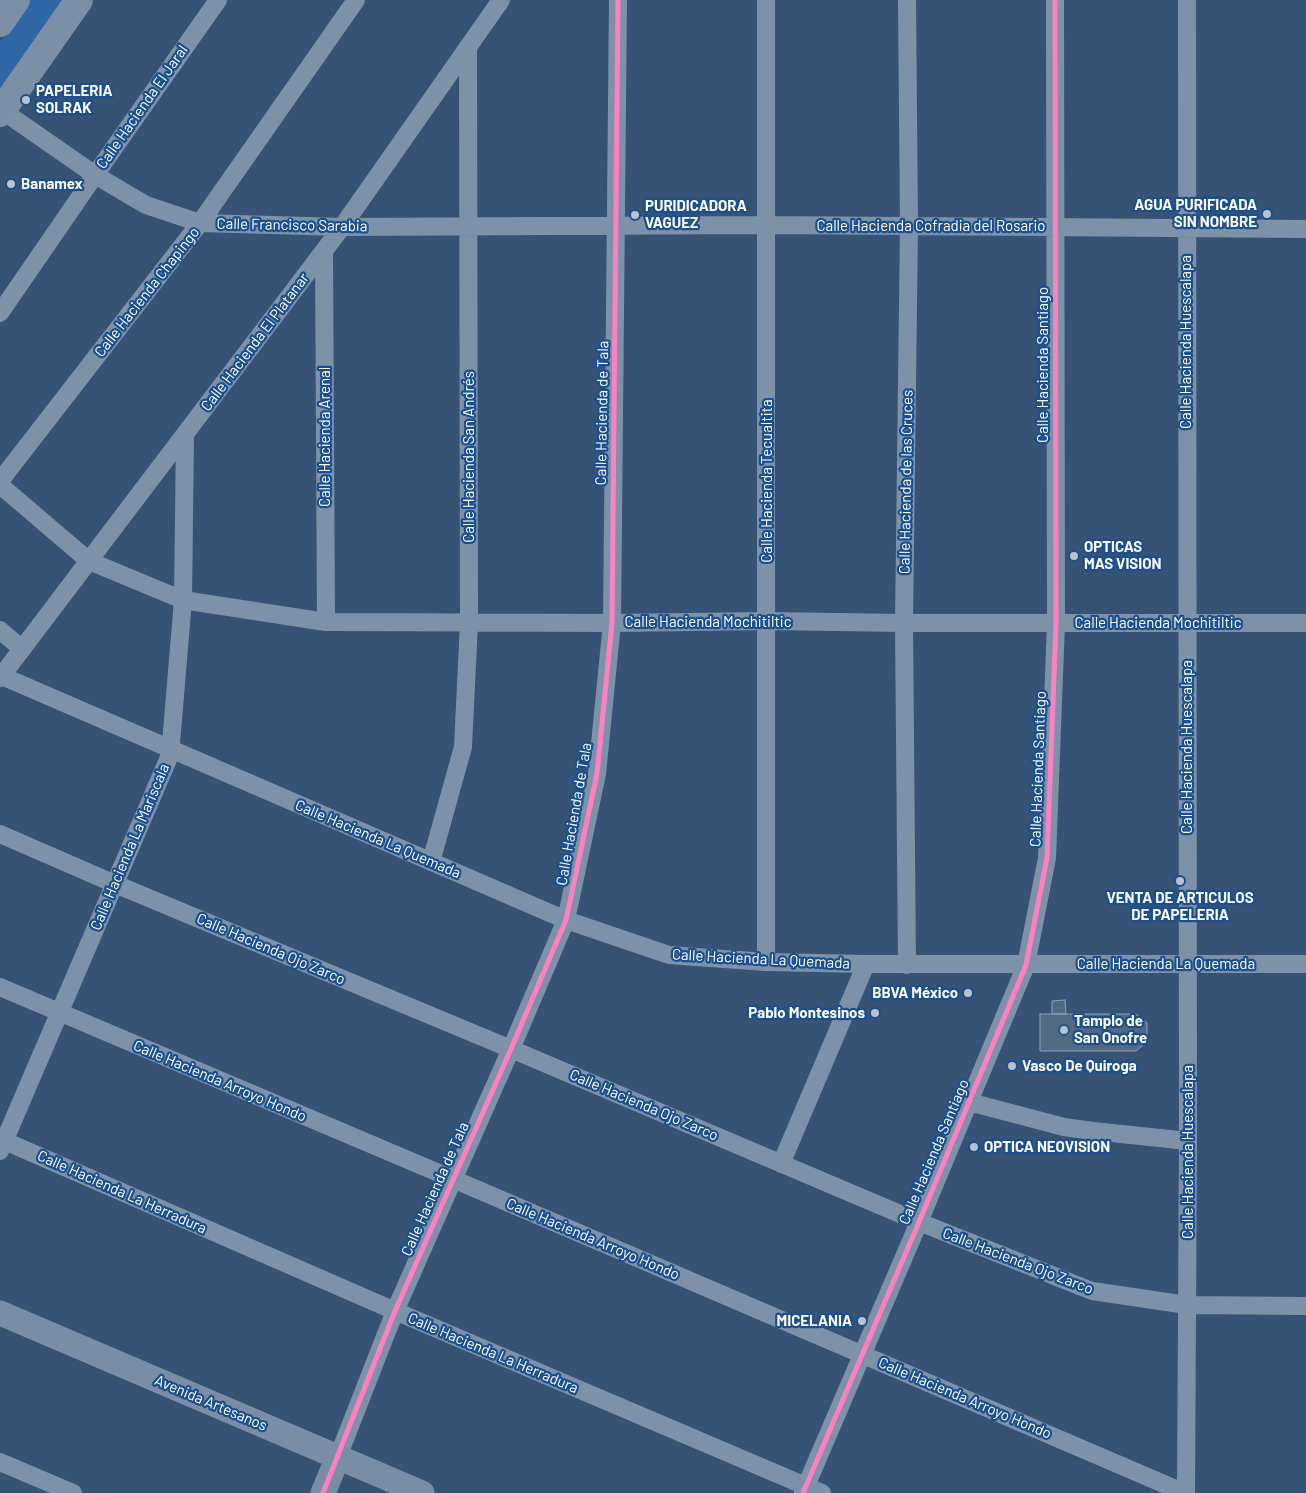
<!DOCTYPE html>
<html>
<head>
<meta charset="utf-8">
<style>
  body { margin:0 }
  canvas { display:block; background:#365274 }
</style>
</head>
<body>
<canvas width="1306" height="1493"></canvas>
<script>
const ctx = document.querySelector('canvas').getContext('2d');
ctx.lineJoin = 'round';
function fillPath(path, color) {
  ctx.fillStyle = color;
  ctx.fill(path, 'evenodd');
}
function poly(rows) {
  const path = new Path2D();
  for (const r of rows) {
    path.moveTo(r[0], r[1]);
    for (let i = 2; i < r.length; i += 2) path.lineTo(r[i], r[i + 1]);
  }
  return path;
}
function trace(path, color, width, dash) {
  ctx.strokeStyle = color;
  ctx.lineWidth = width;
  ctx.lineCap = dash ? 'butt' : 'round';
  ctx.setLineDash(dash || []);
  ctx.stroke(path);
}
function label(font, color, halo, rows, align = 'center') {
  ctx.font = font + ' Barlow,sans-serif';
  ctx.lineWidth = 4.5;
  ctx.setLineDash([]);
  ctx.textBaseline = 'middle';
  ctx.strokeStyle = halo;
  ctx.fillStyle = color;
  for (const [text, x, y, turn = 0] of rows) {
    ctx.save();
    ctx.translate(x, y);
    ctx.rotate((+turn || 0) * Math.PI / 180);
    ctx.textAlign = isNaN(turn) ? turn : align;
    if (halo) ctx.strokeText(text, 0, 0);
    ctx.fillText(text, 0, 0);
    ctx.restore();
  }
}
const green = poly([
  [30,0,69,0,0,94,0,42]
]);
const building = poly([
  [1065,1000,1066,1014,1052,1014,1052,1001,1065,1000],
  [1040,1014,1136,1014,1147,1023,1147,1041,1136,1051,1040,1051,1040,1014]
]);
const street = poly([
  [907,0,909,226,904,623,907,965],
  [0,109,95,175,146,205,200,223,342,227,767,225,1306,229],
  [324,251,326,622],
  [0,313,95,175,218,0],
  [0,481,200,223,356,0],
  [0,485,89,561,183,600,326,622,612,623,767,621,904,623,1306,623],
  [0,630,22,649],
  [2,676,566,920,669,955,766,962,866,964,1306,964],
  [0,678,342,227,501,0],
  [0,834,115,884,511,1049,919,1222,1092,1291,1187,1305,1306,1306],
  [431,862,463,747,469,623,468,47],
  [766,962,766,0],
  [0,987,453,1179,1185,1493],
  [969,1102,1064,1127,1093,1131,1188,1141],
  [0,1139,395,1311,822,1493],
  [0,1151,170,755,183,600,185,434],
  [781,1164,866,964],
  [338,1457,395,1311,511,1049,566,920,597,774,612,623,618,0],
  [0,1462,73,1493],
  [803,1493,919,1222,1026,965,1047,858,1056,623,1055,0],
  [1186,1493,1188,1141,1187,0]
]);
const secondary = poly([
  [0,1313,422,1493],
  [323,1493,338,1457]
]);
const primary = poly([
  [0,23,16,0],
  [0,113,79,0]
]);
const cycleway = poly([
  [323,1493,395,1311,511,1049,566,920,597,774,612,623,618,0],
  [803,1493,919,1222,1026,965,1047,858,1056,623,1055,0]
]);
const markers = [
  [26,100,5,"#b9c2ce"],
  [11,184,5,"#b9c2ce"],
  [1267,214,5,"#b9c2ce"],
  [635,215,5,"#b9c2ce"],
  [1074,556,5,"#b9c2ce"],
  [1180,881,5,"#b9c2ce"],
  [968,993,5,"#b9c2ce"],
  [875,1013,5,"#b9c2ce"],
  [1064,1030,5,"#b9c2ce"],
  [1012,1066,5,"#b9c2ce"],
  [974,1147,5,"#b9c2ce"],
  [862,1321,5,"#b9c2ce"]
];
const poiNames = [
  ["PAPELERIA",36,91],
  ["SOLRAK",36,108],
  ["Banamex",21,184],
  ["AGUA PURIFICADA",1257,205,"right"],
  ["SIN NOMBRE",1257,222,"right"],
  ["PURIDICADORA",645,206],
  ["VAGUEZ",645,223],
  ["OPTICAS",1084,547],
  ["MAS VISION",1084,564],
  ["VENTA DE ARTICULOS",1180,898,"center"],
  ["DE PAPELERIA",1180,915,"center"],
  ["BBVA México",958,993,"right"],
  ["Pablo Montesinos",865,1013,"right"],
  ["Tamplo de",1074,1021],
  ["San Onofre",1074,1038],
  ["Vasco De Quiroga",1022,1066],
  ["OPTICA NEOVISION",984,1147],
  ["MICELANIA",852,1321,"right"]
];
const streetNames = [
  ["Calle Hacienda El Jaral",142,107,-55],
  ["Calle Francisco Sarabia",292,225,1],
  ["Calle Hacienda Cofradia del Rosario",931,226],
  ["Calle Hacienda Chapingo",147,292,-52],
  ["Calle Hacienda El Platanar",255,342,-53],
  ["Calle Hacienda Huescalapa",1186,342,-90],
  ["Calle Hacienda Santiago",1043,365,-90],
  ["Calle Hacienda de Tala",602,413,-89],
  ["Calle Hacienda Arenal",325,437,-90],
  ["Calle Hacienda San Andrés",469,457,-90],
  ["Calle Hacienda Tecualtita",767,481,-90],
  ["Calle Hacienda de las Cruces",906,482,-89],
  ["Calle Hacienda Mochitiltic",708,622],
  ["Calle Hacienda Mochitiltic",1158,623],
  ["Calle Hacienda Huescalapa",1187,747,-90],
  ["Calle Hacienda Santiago",1038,769,-88],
  ["Calle Hacienda de Tala",574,814,-80],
  ["Calle Hacienda La Quemada",378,839,23],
  ["Calle Hacienda La Mariscala",130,847,-67],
  ["Calle Hacienda Ojo Zarco",271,949,23],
  ["Calle Hacienda La Quemada",761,959,3],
  ["Calle Hacienda La Quemada",1166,964],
  ["Calle Hacienda Arroyo Hondo",220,1081,23],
  ["Calle Hacienda Ojo Zarco",644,1105,23],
  ["Calle Hacienda Santiago",934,1152,-67],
  ["Calle Hacienda Huescalapa",1188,1152,-90],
  ["Calle Hacienda de Tala",435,1189,-66],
  ["Calle Hacienda La Herradura",122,1192,24],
  ["Calle Hacienda Arroyo Hondo",593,1239,23],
  ["Calle Hacienda Ojo Zarco",1018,1261,21],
  ["Calle Hacienda La Herradura",493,1353,23],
  ["Calle Hacienda Arroyo Hondo",965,1398,23],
  ["Avenida Artesanos",211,1403,23]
];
fillPath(green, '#2f66a5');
fillPath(building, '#526984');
trace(building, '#92a2b6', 1);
trace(street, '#7d92a8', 18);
trace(secondary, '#798da4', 25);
trace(primary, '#7d8ea7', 28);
trace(cycleway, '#ff80c0', 5);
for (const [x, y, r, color] of markers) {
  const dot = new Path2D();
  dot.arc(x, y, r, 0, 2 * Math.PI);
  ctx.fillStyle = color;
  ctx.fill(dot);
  trace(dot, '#1b4f8f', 2);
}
label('bold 15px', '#fff', '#1b4f8f', poiNames, 'left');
label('15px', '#fff', '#1b4f8f', streetNames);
</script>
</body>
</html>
